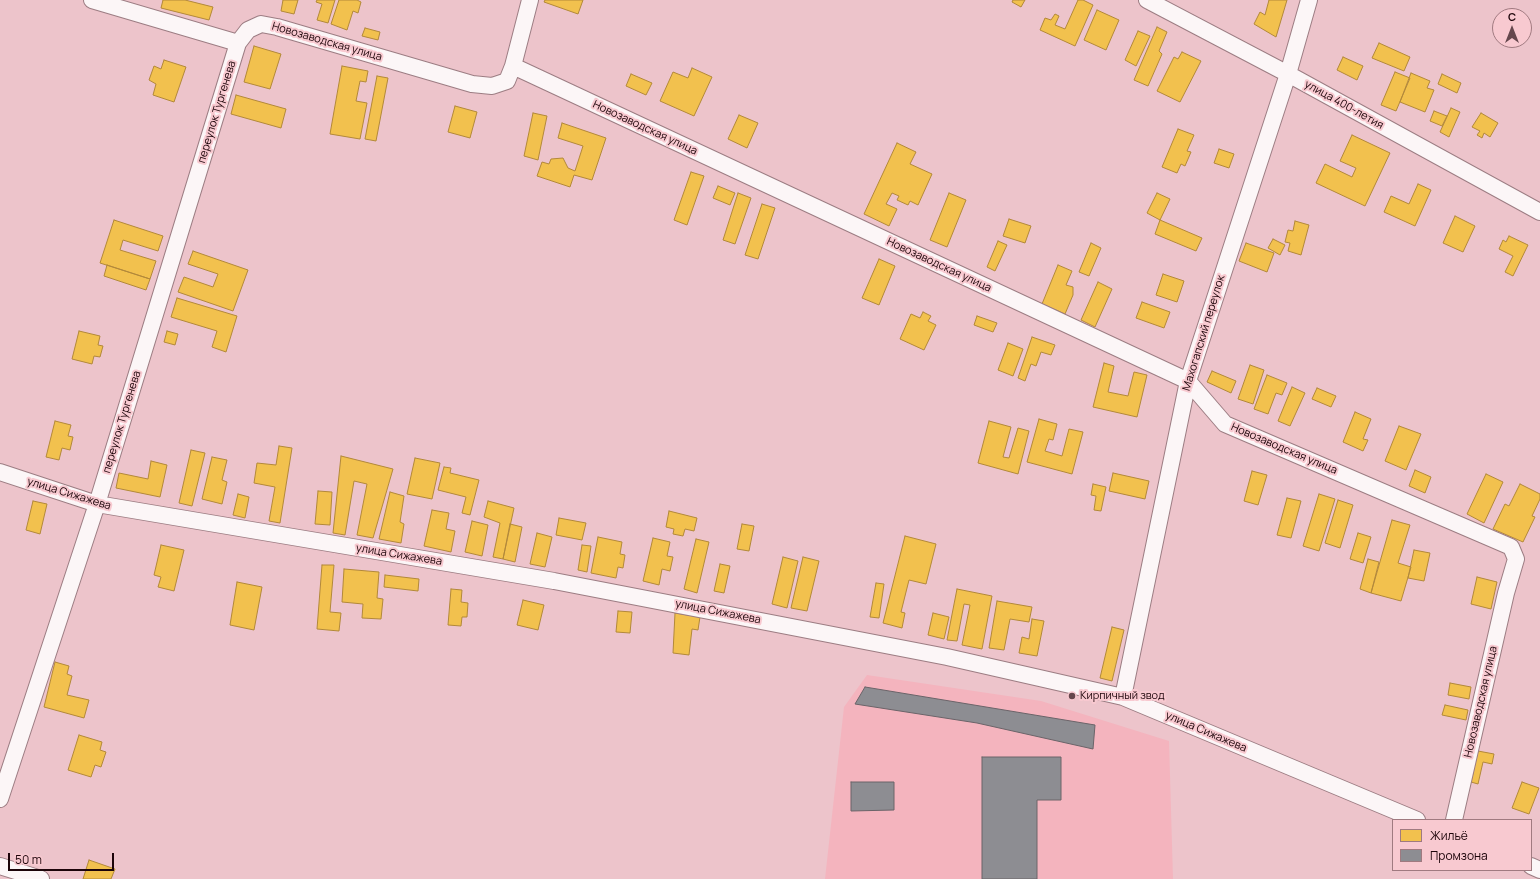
<!DOCTYPE html>
<html>
<head>
<meta charset="utf-8">
<style>
  body { margin:0 }
  #map { position:relative; width:1540px; height:879px; overflow:hidden; background:#edc4cb; font-family:Manrope,sans-serif }
  canvas { display:block }
  .legend { position:absolute; left:1392px; top:819px; width:140px; height:52px; box-sizing:border-box; background:#f8c9d0; border:1px solid #a07a80; margin:0; padding:5px 7px; list-style:none; font-size:12px; color:#1c0409 }
  .legend li { display:flex; align-items:center; gap:8px; height:20px }
  .legend b { width:20px; border:1px solid #a07a80 }
  .north { position:absolute; left:1492px; top:8px; width:40px; height:40px; box-sizing:border-box; background:#f8c9d0; border:1px solid #a07a80; border-radius:50%; rotate:0deg; font-size:11px; font-weight:700; line-height:16px; text-align:center; color:#1c0409 }
  .north::after { content:''; display:block; margin:auto; width:14px; height:18px; background:#65474d; clip-path:polygon(50% 0,100% 100%,50% 72%,0 100%) }
  .scale { position:absolute; left:8px; top:853px; width:106px; height:18px; box-sizing:border-box; border:2px solid #1c0409; border-top:0; padding-left:5px; font-size:12px; line-height:14px; white-space:nowrap; color:#1c0409; -webkit-text-stroke:3px #f8c9d0; paint-order:stroke }
</style>
</head>
<body>
<div id="map">
<canvas width="1540" height="879"></canvas>
<ul class="legend">
<li><b style="height:11px;background:#f2c14e"></b>Жильё</li>
<li><b style="height:11px;background:#8d8d92"></b>Промзона</li>
</ul>
<div class="north">С</div>
<div class="scale">50 m</div>
</div>
<script>
const ctx = document.querySelector('canvas').getContext('2d');
ctx.lineJoin = 'round';
function fillPath(path, color) {
  ctx.fillStyle = color;
  ctx.fill(path, 'evenodd');
}
function poly(rows) {
  const path = new Path2D();
  for (const r of rows) {
    path.moveTo(r[0], r[1]);
    for (let i = 2; i < r.length; i += 2) path.lineTo(r[i], r[i + 1]);
  }
  return path;
}
function trace(path, color, width, dash) {
  ctx.strokeStyle = color;
  ctx.lineWidth = width;
  ctx.lineCap = dash ? 'butt' : 'round';
  ctx.setLineDash(dash || []);
  ctx.stroke(path);
}
function label(font, color, halo, rows, align = 'center') {
  ctx.font = font + ' Manrope,sans-serif';
  ctx.lineWidth = 4;
  ctx.setLineDash([]);
  ctx.textBaseline = 'middle';
  ctx.strokeStyle = halo;
  ctx.fillStyle = color;
  for (const [text, x, y, turn = 0] of rows) {
    ctx.save();
    ctx.translate(x, y);
    ctx.rotate((+turn || 0) * Math.PI / 180);
    ctx.textAlign = isNaN(turn) ? turn : align;
    if (halo) ctx.strokeText(text, 0, 0);
    ctx.fillText(text, 0, 0);
    ctx.restore();
  }
}
const built = poly([
  [867,675,1041,701,1169,741,1173,879,825,879,844,707]
]);
const homes = poly([
  [163,0,185,0,213,7,209,20,161,8,163,0],
  [283,0,298,0,294,14,281,11,283,0],
  [317,0,335,0,328,23,317,20,322,4,316,2,317,0],
  [339,0,357,0,361,2,358,13,353,11,347,30,331,24,339,0],
  [545,0,583,0,578,14,544,2,545,0],
  [1013,0,1025,0,1021,7,1012,2,1013,0],
  [1078,0,1083,0,1093,5,1075,46,1040,30,1045,18,1051,20,1055,14,1059,16,1055,25,1065,29,1078,0],
  [1269,0,1287,0,1276,37,1254,24,1260,12,1265,15,1269,0],
  [1097,10,1119,20,1106,50,1084,40,1097,10],
  [1157,27,1167,32,1159,51,1162,54,1148,86,1134,80,1157,27],
  [365,28,380,32,378,40,362,36,365,28],
  [1138,31,1150,36,1136,66,1125,60,1138,31],
  [1379,43,1410,57,1404,71,1372,58,1379,43],
  [254,46,281,54,270,89,244,82,254,46],
  [1182,52,1201,61,1180,102,1157,91,1174,57,1178,59,1182,52],
  [1343,57,1363,66,1357,80,1337,70,1343,57],
  [164,60,186,67,174,102,153,95,156,84,149,80,154,66,161,69,164,60],
  [342,66,368,71,366,82,360,81,356,101,367,103,360,139,330,134,342,66],
  [692,68,712,77,694,116,660,101,673,72,688,78,692,68],
  [1395,72,1410,78,1396,111,1381,105,1395,72],
  [1411,73,1430,81,1427,88,1434,90,1425,112,1400,102,1411,73],
  [631,74,652,83,646,95,626,86,631,74],
  [1442,74,1461,83,1457,93,1438,84,1442,74],
  [377,76,388,78,376,141,365,139,377,76],
  [236,95,286,109,281,128,231,114,236,95],
  [455,106,477,112,470,138,448,132,455,106],
  [1451,108,1460,112,1449,137,1440,132,1451,108],
  [1434,111,1447,116,1442,126,1430,121,1434,111],
  [533,113,547,116,538,160,524,156,533,113],
  [1481,113,1498,123,1490,137,1484,133,1482,138,1477,135,1480,131,1472,127,1481,113],
  [739,115,758,123,747,148,728,139,739,115],
  [562,123,606,138,592,180,574,175,570,187,537,176,542,162,549,164,551,159,563,158,568,168,575,171,583,146,558,138,562,123],
  [1178,129,1194,135,1187,151,1191,152,1185,166,1181,164,1177,173,1162,167,1178,129],
  [1352,135,1390,153,1365,206,1316,183,1325,164,1352,177,1356,168,1340,161,1352,135],
  [897,143,916,152,910,164,932,174,918,205,910,201,908,205,897,200,899,196,892,193,886,204,897,209,889,226,864,214,897,143],
  [1219,149,1234,154,1229,168,1214,163,1219,149],
  [691,172,704,176,687,225,674,220,691,172],
  [1418,184,1431,190,1415,226,1384,212,1391,196,1409,204,1418,184],
  [718,186,735,193,730,205,713,198,718,186],
  [738,193,751,198,735,244,723,240,738,193],
  [949,193,966,200,947,247,930,240,949,193],
  [1157,193,1170,199,1160,220,1147,213,1157,193],
  [762,204,775,208,758,259,745,255,762,204],
  [1455,216,1475,226,1463,252,1443,243,1455,216],
  [1009,219,1031,226,1025,243,1003,236,1009,219],
  [114,220,163,236,158,251,123,240,120,250,156,261,150,279,100,263,114,220],
  [1160,220,1202,238,1196,251,1155,234,1160,220],
  [1295,221,1309,225,1301,255,1288,251,1290,243,1285,242,1288,230,1293,231,1295,221],
  [1509,236,1528,245,1513,276,1505,272,1513,256,1499,249,1503,240,1506,242,1509,236],
  [1273,239,1285,245,1280,255,1268,248,1273,239],
  [998,241,1007,245,995,271,987,267,998,241],
  [1091,243,1101,248,1089,276,1079,272,1091,243],
  [1246,243,1274,253,1267,272,1239,261,1246,243],
  [193,251,248,270,233,311,178,292,184,277,213,287,218,274,188,264,193,251],
  [879,259,895,266,879,305,862,298,879,259],
  [107,265,150,279,146,290,104,276,107,265],
  [1058,265,1072,271,1066,285,1073,287,1073,295,1065,314,1042,304,1058,265],
  [1163,274,1184,281,1177,302,1156,295,1163,274],
  [1098,282,1112,289,1095,327,1081,320,1098,282],
  [177,298,237,316,226,352,212,347,217,331,171,317,177,298],
  [1142,302,1170,312,1164,328,1136,318,1142,302],
  [923,312,931,316,928,321,936,325,924,350,900,339,911,314,920,318,923,312],
  [977,316,997,323,993,332,974,325,977,316],
  [79,331,100,336,98,345,103,346,100,357,94,356,92,364,72,359,79,331],
  [167,331,178,334,175,345,164,342,167,331],
  [1032,337,1055,345,1051,355,1041,352,1036,366,1031,364,1025,381,1018,378,1032,337],
  [1008,343,1023,349,1013,376,998,370,1008,343],
  [1104,363,1114,366,1108,392,1128,396,1134,372,1147,375,1137,417,1093,407,1104,363],
  [1250,365,1264,370,1253,404,1238,399,1250,365],
  [1212,371,1236,381,1231,393,1207,382,1212,371],
  [1267,375,1287,383,1282,395,1276,393,1268,414,1254,409,1267,375],
  [1292,387,1305,393,1290,426,1278,421,1292,387],
  [1317,388,1336,396,1331,407,1312,399,1317,388],
  [1355,412,1371,419,1363,439,1368,440,1363,451,1343,442,1355,412],
  [1039,419,1057,424,1053,440,1049,439,1045,451,1062,456,1069,429,1083,432,1072,474,1027,462,1039,419],
  [55,421,71,425,68,436,73,437,70,450,62,448,59,460,46,457,55,421],
  [989,421,1011,427,1003,457,1009,458,1018,428,1029,431,1018,474,978,463,989,421],
  [1399,426,1421,434,1406,470,1385,461,1399,426],
  [279,446,292,448,280,523,269,521,275,487,254,483,257,463,276,465,279,446],
  [191,450,205,453,192,506,179,503,191,450],
  [341,456,393,469,373,538,357,535,367,484,354,481,345,535,333,533,341,456],
  [212,457,227,460,222,480,227,482,222,504,202,499,212,457],
  [415,458,440,463,432,499,407,494,415,458],
  [151,461,167,465,160,497,116,488,119,473,148,479,151,461],
  [444,467,451,468,450,473,479,480,470,515,462,513,466,497,438,490,444,467],
  [1415,470,1431,477,1425,493,1409,486,1415,470],
  [1252,471,1267,475,1258,505,1244,501,1252,471],
  [1113,473,1149,481,1145,499,1109,491,1113,473],
  [1486,474,1503,482,1484,523,1467,514,1486,474],
  [1093,484,1106,487,1101,511,1094,510,1096,496,1091,495,1093,484],
  [1520,484,1540,494,1540,499,1532,516,1535,517,1523,542,1493,529,1505,504,1509,506,1520,484],
  [318,491,332,492,330,525,315,524,318,491],
  [390,492,404,496,400,522,404,524,401,543,379,539,390,492],
  [238,494,249,497,245,518,233,515,238,494],
  [1319,494,1335,499,1319,551,1303,546,1319,494],
  [1287,498,1301,501,1291,538,1277,535,1287,498],
  [1338,500,1353,505,1340,548,1325,543,1338,500],
  [33,501,47,504,40,534,26,530,33,501],
  [488,501,514,508,503,559,493,557,500,523,484,517,488,501],
  [432,510,449,513,446,529,455,531,451,552,424,546,432,510],
  [669,511,697,518,694,531,685,529,683,536,673,534,674,529,666,527,669,511],
  [559,518,586,523,582,540,556,535,559,518],
  [1392,520,1410,525,1398,563,1411,567,1401,601,1371,593,1392,520],
  [472,521,488,525,482,556,465,552,472,521],
  [510,524,522,527,515,562,503,559,510,524],
  [742,524,754,526,749,551,737,549,742,524],
  [537,533,552,537,545,567,530,564,537,533],
  [1358,533,1371,537,1363,563,1350,559,1358,533],
  [905,536,936,544,926,584,909,580,901,612,905,613,902,628,883,623,905,536],
  [598,537,622,542,620,554,625,555,623,568,618,567,616,578,591,573,598,537],
  [653,538,670,542,667,556,673,557,670,571,662,569,659,585,643,581,653,538],
  [696,539,709,542,697,593,684,589,696,539],
  [161,545,184,550,174,591,158,587,161,577,154,575,161,545],
  [582,545,591,546,587,572,578,570,582,545],
  [1414,550,1430,553,1424,581,1408,578,1414,550],
  [783,557,798,561,787,608,772,604,783,557],
  [803,557,819,561,807,611,791,608,803,557],
  [1368,559,1379,562,1371,593,1360,589,1368,559],
  [720,564,730,566,724,593,714,591,720,564],
  [322,565,334,565,330,612,341,613,339,631,317,629,322,565],
  [344,569,379,572,377,598,383,599,381,619,362,618,363,604,342,602,344,569],
  [385,575,419,579,418,591,384,587,385,575],
  [1477,577,1497,582,1491,609,1471,604,1477,577],
  [237,582,262,587,254,630,230,625,237,582],
  [876,583,884,584,879,618,870,617,876,583],
  [451,589,462,590,461,602,468,603,467,617,462,617,461,626,448,625,451,589],
  [957,589,992,596,982,649,962,645,970,605,964,604,957,641,947,640,957,589],
  [523,600,544,605,538,630,517,625,523,600],
  [997,601,1032,607,1029,622,1010,619,1004,650,989,648,997,601],
  [618,611,632,612,630,633,616,632,618,611],
  [675,613,700,617,698,630,692,629,689,655,673,653,675,613],
  [933,613,949,617,944,639,928,635,933,613],
  [1032,619,1044,621,1037,656,1019,653,1022,637,1029,639,1032,619],
  [1112,627,1124,630,1112,681,1100,678,1112,627],
  [55,662,69,666,67,674,72,676,67,695,89,700,84,718,44,707,55,662],
  [1450,683,1471,687,1469,699,1448,695,1450,683],
  [1445,705,1468,710,1466,720,1442,715,1445,705],
  [79,735,102,742,100,750,106,752,101,767,95,765,91,777,68,770,79,735],
  [1478,751,1494,754,1492,764,1483,762,1478,784,1471,782,1478,751],
  [1522,782,1539,788,1529,814,1512,808,1522,782],
  [89,860,115,869,111,879,83,879,89,860]
]);
const industry = poly([
  [865,687,1095,725,1093,749,977,723,855,704,865,687],
  [982,757,1061,757,1061,800,1037,800,1037,879,982,879,982,757],
  [851,782,894,782,894,810,851,811,851,782]
]);
const minor = poly([
  [92,0,238,43,248,30,261,24,277,27,472,84,492,86,507,81,513,66,1188,381,1225,424,1511,547,1516,559,1506,593,1454,820],
  [1147,0,1288,74,1540,212],
  [513,66,530,0],
  [0,472,97,504,554,581,947,657,1123,697,1417,820],
  [1123,697,1188,381,1288,74,1309,0],
  [0,799,97,504,238,43],
  [0,866,41,879],
  [1531,866,1540,870]
]);
const markers = [
  [1072,696,4,"#65474d"]
];
const streetNames = [
  ["Новозаводская улица",327,42,16],
  ["улица 400-летия",1344,105,29],
  ["переулок Тургенева",217,112,-73],
  ["Новозаводская улица",645,128,25],
  ["Новозаводская улица",939,265,25],
  ["Махогапский переулок",1204,333,-73],
  ["переулок Тургенева",122,422,-73],
  ["Новозаводская улица",1284,449,23],
  ["улица Сижажева",69,494,17],
  ["улица Сижажева",399,555,9],
  ["улица Сижажева",718,612,11],
  ["Новозаводская улица",1481,702,-77],
  ["улица Сижажева",1206,732,23]
];
const poiNames = [
  ["Кирпичный звод",1080,696]
];
fillPath(built, '#f4b4be');
fillPath(homes, '#f2c14e');
trace(homes, '#b28839', 1);
fillPath(industry, '#8d8d92');
trace(industry, '#6b6469', 1);
trace(minor, '#9c7d83', 18);
trace(minor, '#fcf6f7', 16);
for (const [x, y, r, color] of markers) {
  const dot = new Path2D();
  dot.arc(x, y, r, 0, 2 * Math.PI);
  ctx.fillStyle = color;
  ctx.fill(dot);
  trace(dot, '#f8c9d0', 1.5);
}
label('11px', '#1c0409', '#f8c9d0', streetNames);
label('11px', '#1c0409', '#f8c9d0', poiNames, 'left');
</script>
</body>
</html>
